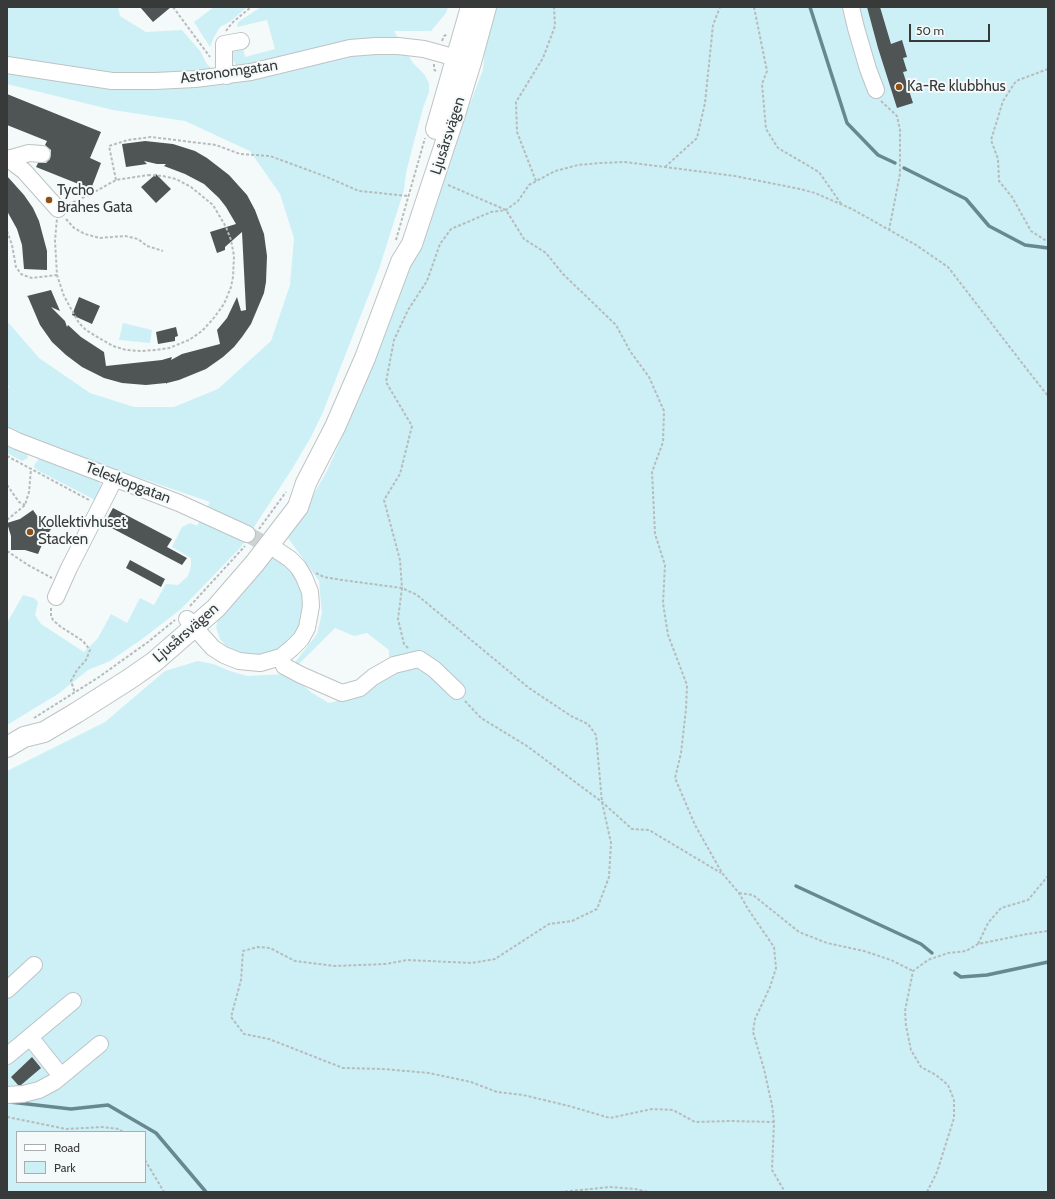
<!DOCTYPE html>
<html>
<head>
<meta charset="utf-8">
<style>
  body { margin:0 }
  #map { position:relative; width:1055px; height:1199px; overflow:hidden; background:#f4f9fa; font-family:Cabin,sans-serif }
  canvas { display:block }
  .frame { position:absolute; inset:0; border:8px solid #383a3a; pointer-events:none }
  .legend { position:absolute; left:16px; top:1131px; width:130px; height:52px; box-sizing:border-box; background:#f4f9fa; border:1px solid #a9adad; margin:0; padding:5px 7px; list-style:none; font-size:12px; color:#383a3a }
  .legend li { display:flex; align-items:center; gap:8px; height:20px }
  .legend b { width:20px; border:1px solid #a9adad }
  .scale { position:absolute; left:909px; top:24px; width:81px; height:18px; box-sizing:border-box; border:2px solid #383a3a; border-top:0; padding-left:5px; font-size:12px; line-height:14px; white-space:nowrap; color:#383a3a; -webkit-text-stroke:3px #f4f9fa; paint-order:stroke }
</style>
</head>
<body>
<div id="map">
<canvas width="1055" height="1199"></canvas>
<div class="frame"></div>
<ul class="legend">
<li><b style="height:5px;background:#fff"></b>Road</li>
<li><b style="height:11px;background:#ccf0f6"></b>Park</li>
</ul>
<div class="scale">50 m</div>
</div>
<script>
const ctx = document.querySelector('canvas').getContext('2d');
ctx.lineJoin = 'round';
function fillPath(path, color) {
  ctx.fillStyle = color;
  ctx.fill(path, 'evenodd');
}
function poly(rows) {
  const path = new Path2D();
  for (const r of rows) {
    path.moveTo(r[0], r[1]);
    for (let i = 2; i < r.length; i += 2) path.lineTo(r[i], r[i + 1]);
  }
  return path;
}
function trace(path, color, width, dash) {
  ctx.strokeStyle = color;
  ctx.lineWidth = width;
  ctx.lineCap = dash ? 'butt' : 'round';
  ctx.setLineDash(dash || []);
  ctx.stroke(path);
}
function label(font, color, halo, rows, align = 'center') {
  ctx.font = font + ' Cabin,sans-serif';
  ctx.lineWidth = 4;
  ctx.setLineDash([]);
  ctx.textBaseline = 'middle';
  ctx.strokeStyle = halo;
  ctx.fillStyle = color;
  for (const [text, x, y, turn = 0] of rows) {
    ctx.save();
    ctx.translate(x, y);
    ctx.rotate((+turn || 0) * Math.PI / 180);
    ctx.textAlign = isNaN(turn) ? turn : align;
    if (halo) ctx.strokeText(text, 0, 0);
    ctx.fillText(text, 0, 0);
    ctx.restore();
  }
}
const green = poly([
  [7,7,118,7,120,16,146,32,182,30,201,52,206,63,225,82,245,81,233,60,231,53,236,48,243,47,245,57,275,49,267,20,237,27,238,22,261,7,448,7,446,13,431,31,394,31,413,63,424,74,429,83,429,92,423,108,412,149,406,173,404,190,379,269,323,412,311,437,292,469,241,547,181,609,142,639,110,661,88,670,58,694,7,725,7,623,23,595,34,598,38,602,35,615,41,624,84,652,98,638,111,614,127,623,140,598,154,605,166,584,178,585,188,576,191,566,191,558,172,547,182,527,190,523,197,526,210,502,33,441,11,431,7,428,7,391,9,386,7,385,7,321,39,358,90,393,134,407,174,407,218,389,271,341,290,285,294,238,280,194,250,151,185,121,113,110,7,84],
  [214,7,247,7,231,21,220,27,214,37,210,47,194,22],
  [459,7,1048,7,1048,1192,7,1192,7,771,105,722,165,671,198,661,213,664,230,671,247,676,286,674,317,634,322,613,319,581,288,538,327,471,362,392,387,328,401,282,483,70,485,49],
  [335,628,354,636,367,633,389,650,389,663,353,697,329,703,312,693,297,680,297,666],
  [17,1132,145,1132,145,1182,17,1182],
  [123,323,152,330,150,343,119,340],
  [7,444,25,452,27,454,28,458,22,461,7,453],
  [39,459,97,480,102,486,102,491,97,501,37,470,34,467,35,464],
  [272,555,286,565,298,579,304,599,303,616,296,633,284,645,273,651,255,656,240,654,229,649,220,639,216,627,219,617]
]);
const stream = poly([
  [810,7,847,123,878,155,895,163],
  [904,168,966,199,989,226,1025,245,1048,248],
  [796,886,921,944,932,953],
  [955,973,961,977,987,975,1048,962],
  [10,1102,71,1109,108,1105,156,1133,206,1192]
]);
const building = poly([
  [140,7,171,7,153,22],
  [867,7,880,7,891,44,902,40,907,57,903,58,907,71,903,72,913,103,897,108,878,48],
  [7,94,101,132,90,158,101,163,91,189,36,167,38,163,46,163,50,159,51,154,51,150,45,145,47,141,7,125],
  [145,141,173,144,195,151,207,158,229,175,247,195,255,210,264,234,267,256,266,282,264,293,251,324,242,337,234,347,223,357,206,369,179,380,167,383,167,384,166,383,146,385,122,383,104,378,82,367,66,355,52,342,40,325,28,297,27,296,51,290,60,311,51,307,65,321,67,327,68,325,81,337,104,352,106,366,162,360,172,357,171,360,182,354,220,344,217,330,227,318,237,297,241,311,246,310,242,232,225,247,225,250,217,253,210,232,236,224,226,207,219,198,204,184,185,174,164,166,166,164,157,164,144,161,147,164,126,167,122,144],
  [156,174,171,189,156,203,141,187],
  [7,176,24,195,33,208,39,221,47,251,47,270,24,269,22,245,17,229,7,211],
  [79,297,100,306,92,324,72,315],
  [176,327,178,336,175,337,175,341,158,344,156,332],
  [113,508,172,539,167,547,187,558,182,565,104,524],
  [33,510,40,520,51,529,44,540,38,554,25,550,11,550,11,536,7,523,20,519],
  [130,560,165,579,161,587,126,568],
  [32,1057,41,1068,21,1085,18,1085,11,1077]
]);
const minorTunnel = poly([
  [247,534,278,551]
]);
const path = poly([
  [173,7,210,57],
  [754,7,767,71,762,84,766,129,778,148,819,172,842,205],
  [226,31,232,23,251,7],
  [442,41,444,36,448,34],
  [434,64,434,69,437,73],
  [1048,69,1016,81,1003,101,991,140,998,159,999,181,1012,197,1031,231,1048,242],
  [881,101,897,116,900,130,900,174,889,230],
  [665,167,697,138,705,103,713,25,720,7],
  [148,175,163,176,176,179,191,187,213,205,226,227,231,240,234,256,233,277,231,287,224,304,213,319,202,331,189,340,169,348,156,350,141,351,126,350,113,346,99,338,86,330,79,323,75,316,64,296,57,275,55,241,56,229,58,209,89,195,116,180,148,175],
  [116,180,109,146,128,140,151,137,216,145,240,154,270,156,327,177,359,191,408,196],
  [536,181,517,132,516,102,543,58,555,26,554,7],
  [448,185,506,210,524,239,546,253,563,274,616,325,630,351,649,377,664,411,663,442,652,472,655,534,665,565,663,603,668,635,687,685,686,709,681,753,675,778,695,825,722,873,739,893,748,909,774,947,776,968,770,987,755,1019,753,1032,764,1069,772,1105,774,1122,772,1170,785,1192],
  [66,219,74,228,85,234,100,238,125,236,138,239,147,246,163,251],
  [7,231,12,245,16,267,21,274,26,276,32,278,57,275],
  [396,240,425,138],
  [7,456,89,500],
  [7,485,19,502,25,505],
  [7,520,25,505,29,492,31,469],
  [259,529,286,492],
  [7,551,28,565,52,578],
  [316,573,324,577,342,580,402,588,417,595,529,688,571,716,588,724,596,735,602,802,611,843,609,877,597,909,572,921,549,924,495,959,472,963,407,960,386,964,335,966,295,961,270,948,258,947,243,951,241,980,231,1017,244,1034,269,1039,343,1068,383,1069,429,1073,471,1082,497,1092,523,1095,569,1106,610,1118,652,1109,673,1110,695,1122,730,1121,774,1122],
  [190,606,245,546],
  [51,608,51,616,53,620,61,627,83,641,90,650,86,660,77,670,71,681,75,693],
  [408,648,404,644,398,619,402,588,400,560,384,500,400,474,412,426,386,382,394,340,408,310,427,281,440,244,451,229,491,212,506,210,518,201,529,185,555,171,578,165,600,163,625,162,665,167,735,176,800,189,815,193,852,209,916,245,948,267,1029,372,1048,396],
  [465,701,481,718,527,746,602,802,632,829,649,830,721,873],
  [34,718,99,677,148,642,175,620],
  [739,893,753,895,799,932,827,943,864,951,891,960,913,971],
  [978,944,988,923,1001,908,1028,900,1048,876],
  [7,1117,66,1129,102,1127,119,1129,123,1132],
  [145,1160,164,1192],
  [560,1192,610,1187,635,1189,648,1192],
  [927,1192,937,1172,954,1118,954,1100,948,1085,936,1075,921,1067,911,1050,906,1026,905,1011,913,971,928,960,948,953,966,951,978,944,1027,934,1048,931]
]);
const minor = poly([
  [851,7,856,28,868,69,876,90],
  [7,65,112,81,155,81,195,79,251,72,350,48,376,46,398,46,424,49,467,61],
  [227,76,224,67,224,44,241,41],
  [7,158,24,171,58,209],
  [8,159,29,153,42,154],
  [7,436,17,441,179,503,247,534],
  [56,597,69,568,115,478],
  [187,619,213,648,224,655,239,661,260,663,281,657,292,648,301,639,307,628,311,606,310,592,304,577,298,567,290,559,278,551],
  [281,657,284,666,301,675,342,693,360,688,373,677,394,665,419,659,434,669,457,691],
  [7,990,34,965],
  [30,1037,61,1076],
  [7,1056,73,1001],
  [7,1095,23,1094,39,1090,54,1082,100,1044]
]);
const major = poly([
  [436,129,471,7],
  [7,747,24,737,44,732,76,713,128,680,154,662,216,608,255,563,298,507,306,483,335,427,365,358,401,262,412,244,455,114,471,62,486,7]
]);
const markers = [
  [899,87,4,"#8e5014"],
  [49,200,4,"#8e5014"],
  [30,532,4,"#8e5014"]
];
const streetNames = [
  ["Astronomgatan",229,72,-8],
  ["Ljusårsvägen",448,136,-72],
  ["Teleskopgatan",128,483,21],
  ["Ljusårsvägen",186,633,-41]
];
const poiNames = [
  ["Ka-Re klubbhus",907,87],
  ["Tycho",57,191],
  ["Brahes Gata",57,208],
  ["Kollektivhuset",38,523],
  ["Stacken",38,540]
];
fillPath(green, '#ccf0f6');
trace(stream, '#67888e', 3.5);
fillPath(building, '#4f5455');
trace(minorTunnel, '#ced3d4', 16, [16, 8]);
trace(minor, '#bec3c4', 18);
trace(major, '#bec3c4', 22);
trace(path, '#b7bbbb', 2, [3, 2]);
trace(minor, '#fff', 16);
trace(major, '#fff', 20);
for (const [x, y, r, color] of markers) {
  const dot = new Path2D();
  dot.arc(x, y, r, 0, 2 * Math.PI);
  ctx.fillStyle = color;
  ctx.fill(dot);
  trace(dot, '#f4f9fa', 1.5);
}
label('15px', '#383a3a', '#f4f9fa', streetNames);
label('15px', '#383a3a', '#f4f9fa', poiNames, 'left');
</script>
</body>
</html>
